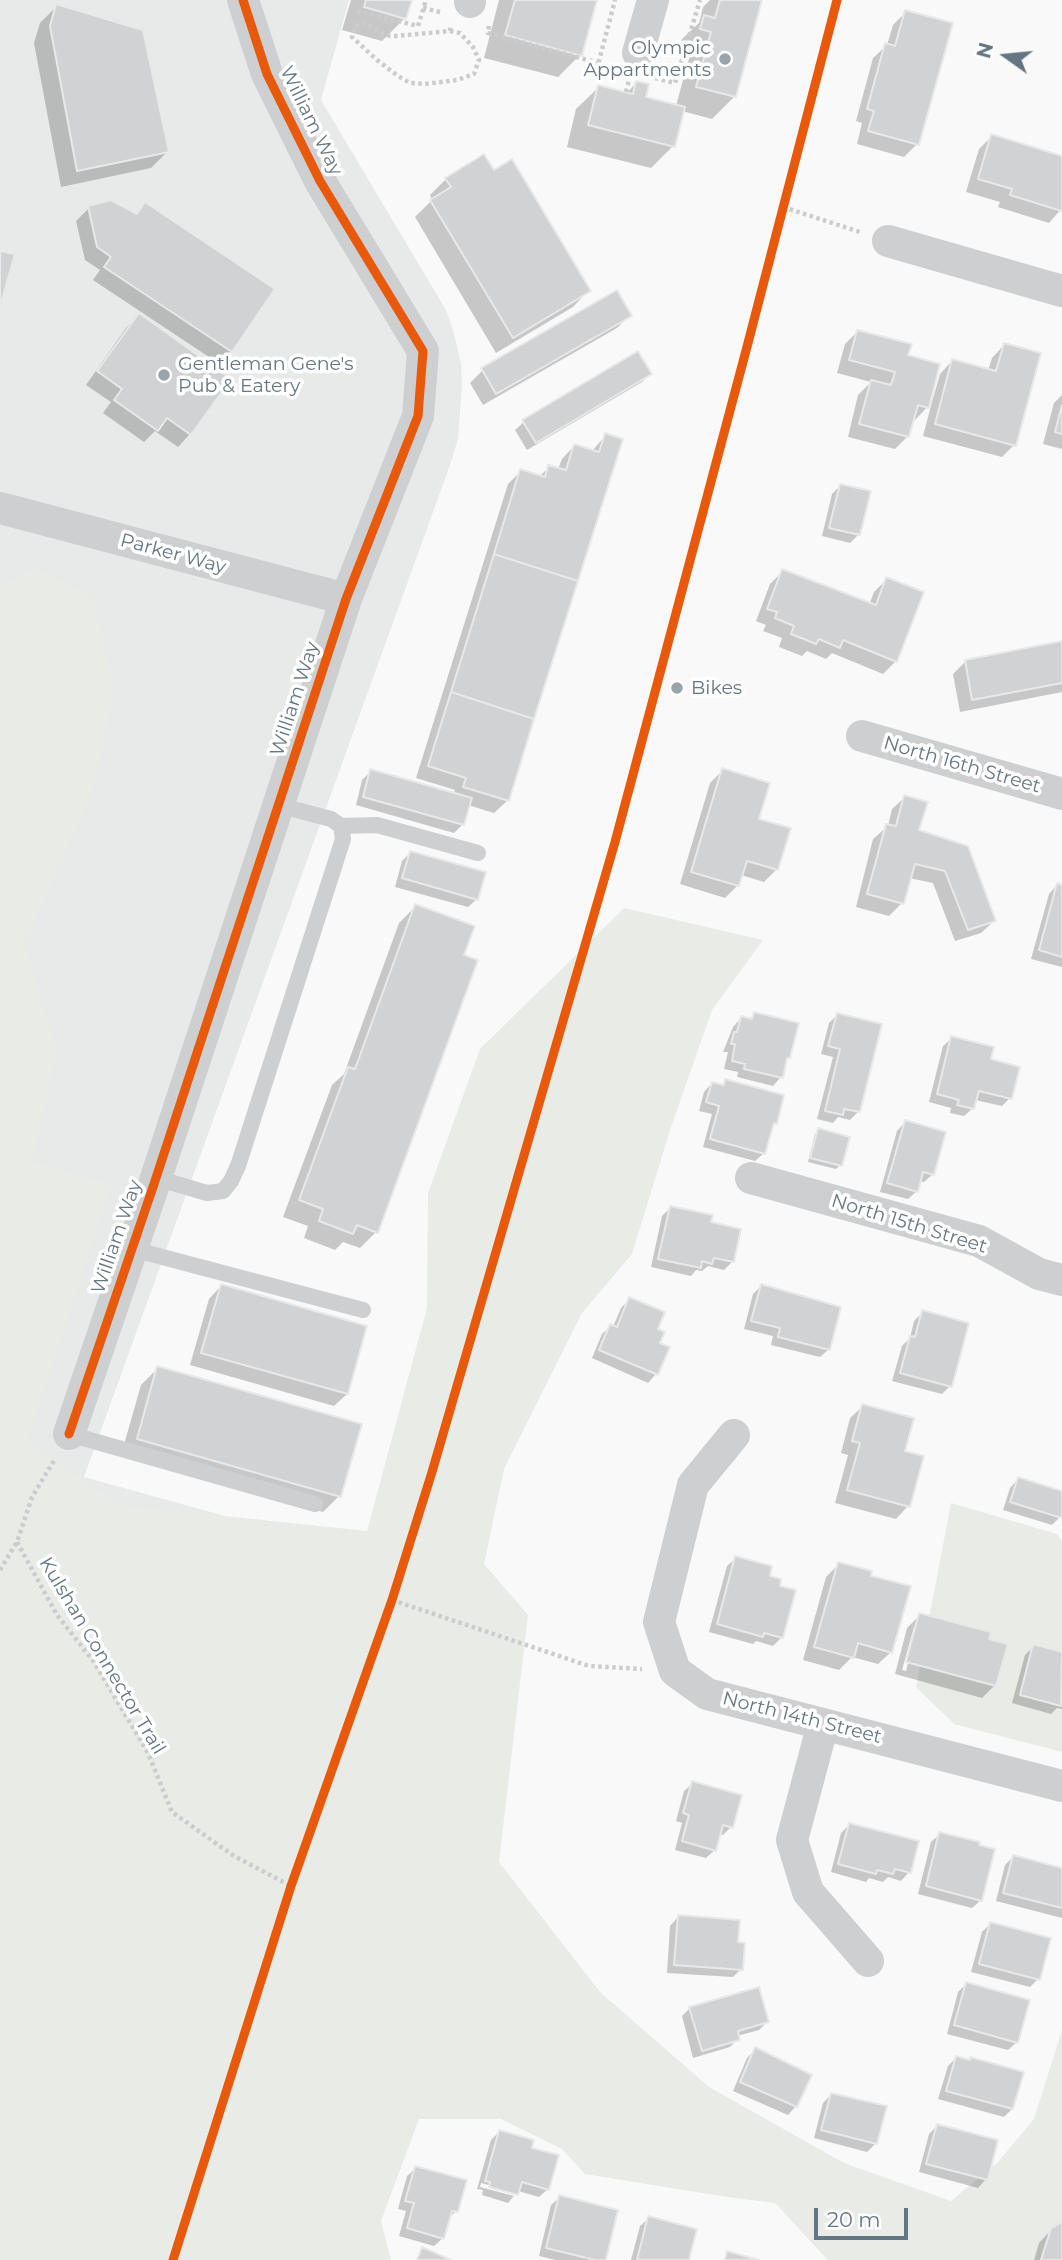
<!DOCTYPE html>
<html>
<head>
<meta charset="utf-8">
<style>
  body { margin:0 }
  #map { position:relative; width:1062px; height:2260px; overflow:hidden; background:#f9f9f9; font-family:Montserrat,sans-serif }
  canvas { display:block }
  .north { position:absolute; left:971px; top:21px; width:70px; height:70px; -webkit-text-stroke:5px #fff; paint-order:stroke; rotate:285deg; font-size:19px; font-weight:700; line-height:28px; text-align:center; color:#657683 }
  .north::after { content:''; display:block; margin:auto; width:24px; height:32px; background:#657683; clip-path:polygon(50% 0,100% 100%,50% 72%,0 100%) }
  .scale { position:absolute; left:814px; top:2208px; width:94px; height:32px; box-sizing:border-box; border:4px solid #657683; border-top:0; padding-left:9px; font-size:21px; line-height:24px; white-space:nowrap; color:#657683; -webkit-text-stroke:5px #fff; paint-order:stroke }
</style>
</head>
<body>
<div id="map">
<canvas width="1062" height="2260"></canvas>
<div class="north">N</div>
<div class="scale">20 m</div>
</div>
<script>
const ctx = document.querySelector('canvas').getContext('2d');
ctx.lineJoin = 'round';
function fillPath(path, color) {
  ctx.fillStyle = color;
  ctx.fill(path, 'evenodd');
}
function poly(rows) {
  const path = new Path2D();
  for (const r of rows) {
    path.moveTo(r[0], r[1]);
    for (let i = 2; i < r.length; i += 2) path.lineTo(r[i], r[i + 1]);
  }
  return path;
}
function trace(path, color, width, dash) {
  ctx.strokeStyle = color;
  ctx.lineWidth = width;
  ctx.lineCap = dash ? 'butt' : 'round';
  ctx.setLineDash(dash || []);
  ctx.stroke(path);
}
function label(font, color, halo, rows, align = 'center') {
  ctx.font = font + ' Montserrat,sans-serif';
  ctx.lineWidth = 7;
  ctx.setLineDash([]);
  ctx.textBaseline = 'middle';
  ctx.strokeStyle = halo;
  ctx.fillStyle = color;
  for (const [text, x, y, turn = 0] of rows) {
    ctx.save();
    ctx.translate(x, y);
    ctx.rotate((+turn || 0) * Math.PI / 180);
    ctx.textAlign = isNaN(turn) ? turn : align;
    if (halo) ctx.strokeText(text, 0, 0);
    ctx.fillText(text, 0, 0);
    ctx.restore();
  }
}
const built = poly([
  [0,0,349,0,321,100,446,310,453,330,461,363,462,385,458,439,450,465,84,1477,355,1552,0,1839]
]);
const green = poly([
  [35,567,94,598,115,688,93,792,25,944,57,1050,33,1162,112,1184,28,1441,120,1505,367,1531,427,1308,428,1193,480,1049,624,908,763,940,712,1010,670,1130,632,1254,582,1313,504,1469,484,1564,528,1615,499,1862,600,1992,709,2087,844,2163,951,2201,998,2162,1034,2119,1062,2030,1062,2260,828,2260,775,2203,727,2197,585,2174,562,2149,501,2119,419,2119,381,2221,391,2260,0,2260,0,587],
  [951,1503,1057,1534,1062,1541,1062,1752,954,1724,916,1687]
]);
const shadow = poly([
  [351,0,410,0,405,18,382,41,342,30],
  [499,0,595,0,580,55,558,77,484,58],
  [710,0,761,0,734,97,712,119,682,111,673,146,651,168,567,147,576,109,599,87,626,94,636,83,644,98,676,106,690,54,679,51,682,39,699,23,703,7],
  [57,6,167,152,151,168,61,187,34,43,40,23],
  [906,12,917,144,904,157,857,144,862,123,856,121,873,58,887,45,893,25],
  [992,136,1062,158,1062,208,1049,223,998,207,1000,202,966,192,979,149],
  [493,172,589,290,573,307,496,353,415,217,432,200,430,195,446,179],
  [145,205,231,351,218,363,93,280,100,270,85,260,76,221,89,208,135,215],
  [139,315,190,434,178,447,155,431,144,442,103,413,111,402,86,385,126,328],
  [630,315,617,328,483,405,470,383,483,370],
  [857,332,906,357,929,401,932,402,940,374,952,361,988,371,992,358,1004,345,1014,445,1002,457,923,436,932,402,915,420,912,419,908,436,895,449,848,437,858,395,871,382,837,373,845,344],
  [650,374,642,382,527,450,515,430,524,422],
  [1062,395,1062,449,1043,444,1054,403],
  [606,435,621,440,507,801,494,813,468,805,463,824,454,833,356,805,362,780,371,771,453,794,455,790,416,778,508,484,521,471,539,477,549,467,558,469,562,459,574,446,592,451],
  [840,486,859,534,850,543,822,536,832,494],
  [783,571,869,605,874,592,887,579,896,661,883,674,832,653,826,659,807,651,802,656,779,647,782,638,763,631,766,625,756,621,770,584],
  [1062,643,1062,692,960,712,953,674,965,662],
  [723,770,757,820,777,869,764,882,741,875,738,885,725,898,680,884,710,783],
  [905,797,917,831,994,921,981,933,955,941,933,883,909,878,902,903,889,916,856,907,873,839,888,826,892,809],
  [410,853,477,899,468,907,395,887,402,861],
  [1057,885,1062,887,1062,967,1031,959,1049,894],
  [416,906,462,956,376,1232,360,1248,343,1242,335,1250,304,1238,308,1226,283,1217,332,1085,344,1074,399,923],
  [754,1014,789,1057,785,1061,781,1077,773,1086,737,1077,738,1072,724,1069,728,1052,723,1052,733,1027,741,1018,749,1020],
  [838,1014,858,1112,850,1120,838,1117,833,1123,817,1119,833,1057,821,1054,829,1023],
  [952,1038,989,1061,1010,1098,1002,1106,975,1100,973,1108,964,1116,950,1113,951,1108,929,1102,943,1046],
  [726,1081,775,1123,771,1128,764,1153,755,1161,703,1147,712,1114,699,1111,704,1092,712,1083,721,1086],
  [905,1122,933,1174,924,1182,919,1181,917,1191,908,1199,880,1192,897,1131],
  [818,1130,840,1165,836,1169,808,1162,815,1134],
  [671,1207,709,1223,732,1262,724,1270,708,1266,702,1271,696,1270,691,1276,651,1267,662,1216],
  [221,1286,347,1394,334,1406,190,1365,209,1299],
  [761,1286,829,1349,820,1357,771,1345,773,1336,744,1329,753,1294],
  [630,1299,656,1330,658,1344,656,1374,648,1383,592,1358,602,1334,611,1326,613,1327,621,1308],
  [923,1312,950,1386,942,1394,892,1381,902,1346,910,1338,914,1321],
  [158,1368,339,1496,323,1512,121,1455,141,1385],
  [863,1406,903,1452,908,1506,896,1519,835,1503,848,1455,841,1453,850,1418],
  [1018,1479,1062,1492,1060,1517,1052,1525,1003,1510,1010,1488],
  [736,1558,768,1577,782,1637,773,1646,756,1641,753,1644,709,1632,727,1566],
  [839,1564,869,1577,891,1652,878,1664,852,1657,839,1670,803,1660,826,1577],
  [920,1615,987,1640,995,1685,982,1698,895,1674,907,1628],
  [914,1627,917,1627,906,1671,902,1670],
  [1034,1646,1062,1654,1062,1709,1057,1708,1051,1714,1012,1703,1025,1655],
  [693,1783,731,1827,723,1835,719,1834,715,1850,706,1858,675,1850,682,1823,676,1821,684,1791],
  [849,1825,909,1872,901,1881,888,1877,883,1882,869,1878,866,1882,831,1872,841,1833],
  [940,1834,981,1900,972,1908,918,1894,931,1842],
  [1013,1857,1062,1869,1062,1918,996,1901,1005,1865],
  [678,1917,736,1944,741,1969,733,1977,667,1973,670,1926],
  [990,1924,1038,1979,1030,1987,971,1972,982,1932],
  [966,1984,1017,2042,1008,2050,947,2034,958,1992],
  [690,2008,767,2022,759,2030,737,2036,738,2039,730,2047,693,2058,682,2016],
  [755,2050,796,2106,788,2115,733,2091,747,2058],
  [956,2058,1012,2109,1004,2117,938,2099,948,2066],
  [831,2095,876,2143,867,2152,814,2138,823,2103],
  [937,2126,986,2179,978,2188,919,2172,929,2134],
  [499,2132,530,2149,548,2189,539,2197,518,2191,508,2203,482,2195,483,2190,477,2189,491,2140],
  [481,2183,514,2192,514,2196,480,2187],
  [416,2168,456,2211,448,2219,443,2238,434,2246,399,2236,406,2211,398,2209,407,2176],
  [560,2197,604,2260,556,2260,539,2256,551,2205],
  [649,2218,687,2260,631,2260,640,2226],
  [1062,2224,1062,2260,1034,2260,1039,2243,1052,2229]
]);
const building = poly([
  [366,0,412,0,406,19,364,7,366,0],
  [515,0,597,0,582,56,505,35,515,0],
  [720,0,762,0,736,97,696,87,711,32,700,29,704,15,715,18,720,0],
  [56,4,143,30,169,152,77,171,50,26,56,4],
  [905,10,953,23,919,145,868,131,874,111,867,109,885,43,895,46,905,10],
  [636,81,649,84,646,97,685,107,675,147,588,125,598,85,633,94,636,81],
  [991,134,1062,156,1062,211,1010,195,1012,189,978,179,991,134],
  [484,154,494,170,512,159,591,291,513,338,430,200,451,187,445,178,484,154],
  [111,200,137,214,145,202,275,289,232,352,104,267,111,257,97,247,88,206,111,200],
  [0,251,15,254,0,307,0,251],
  [617,290,632,316,496,394,481,368,617,290],
  [139,313,231,379,191,435,167,418,158,431,114,400,122,389,97,371,139,313],
  [857,330,912,344,908,355,940,364,929,408,918,405,909,437,859,424,871,380,891,385,895,372,849,360,857,330],
  [1004,343,1041,353,1016,446,935,424,952,359,996,371,1004,343],
  [638,351,652,374,536,443,522,420,638,351],
  [1062,405,1062,434,1055,432,1062,405],
  [605,433,623,439,578,581,494,554,520,469,545,477,548,465,566,470,574,444,599,452,605,433],
  [840,484,871,491,860,535,829,528,840,484],
  [494,554,578,581,534,719,451,692,494,554],
  [782,569,876,605,886,577,924,592,897,662,843,640,840,648,819,639,816,644,791,634,794,626,775,618,777,612,767,609,782,569],
  [1062,641,1062,683,972,700,965,660,1062,641],
  [451,692,534,719,509,801,463,787,466,778,428,766,451,692],
  [722,768,770,783,759,819,791,828,778,870,747,861,739,886,691,872,722,768],
  [370,769,472,798,464,825,363,797,370,769],
  [904,795,928,802,919,830,968,846,996,921,968,930,945,871,915,864,904,904,867,894,886,824,896,826,904,795],
  [410,851,486,872,478,900,402,878,410,851],
  [1057,883,1062,885,1062,957,1039,950,1057,883],
  [415,904,475,926,464,955,478,960,378,1233,357,1225,353,1234,319,1221,323,1209,299,1200,348,1067,355,1069,415,904],
  [754,1012,799,1023,790,1058,787,1058,783,1078,744,1069,745,1064,732,1061,735,1044,731,1044,734,1032,737,1032,741,1016,752,1019,754,1012],
  [837,1013,882,1024,860,1112,844,1109,843,1115,825,1111,840,1049,828,1046,837,1013],
  [951,1036,994,1047,991,1059,1020,1067,1012,1099,979,1091,974,1109,957,1105,959,1100,937,1094,951,1036],
  [725,1079,784,1095,777,1124,774,1123,765,1154,710,1139,719,1106,706,1102,712,1082,724,1085,725,1079],
  [905,1120,946,1132,934,1175,923,1172,918,1192,887,1183,905,1120],
  [818,1128,850,1137,842,1166,810,1158,818,1128],
  [670,1206,713,1215,711,1222,741,1229,734,1262,714,1258,712,1264,702,1261,701,1268,658,1259,670,1206],
  [221,1284,367,1326,348,1394,201,1353,221,1284],
  [761,1284,841,1307,830,1350,778,1337,780,1328,751,1321,761,1284],
  [629,1297,665,1312,658,1329,665,1332,660,1343,670,1347,658,1375,599,1350,610,1324,617,1327,629,1297],
  [922,1310,969,1323,952,1387,900,1373,910,1336,915,1337,922,1310],
  [157,1366,362,1424,341,1497,137,1439,157,1366],
  [862,1404,914,1418,905,1451,924,1456,910,1507,847,1490,860,1443,852,1441,862,1404],
  [1018,1477,1062,1491,1062,1518,1010,1502,1018,1477],
  [735,1556,772,1566,770,1576,781,1579,780,1586,796,1590,783,1638,764,1633,763,1637,717,1624,735,1556],
  [838,1562,872,1571,871,1576,911,1586,892,1653,858,1643,854,1658,814,1647,838,1562],
  [919,1613,991,1632,989,1639,1008,1644,996,1686,906,1662,919,1613],
  [1033,1644,1062,1652,1061,1706,1020,1695,1033,1644],
  [692,1781,742,1795,733,1828,723,1825,716,1851,682,1841,689,1815,683,1813,692,1781],
  [849,1823,919,1841,911,1873,895,1869,893,1874,877,1870,876,1874,838,1864,849,1823],
  [939,1832,980,1842,979,1845,995,1849,982,1901,926,1886,939,1832],
  [1013,1855,1062,1868,1062,1908,1003,1893,1013,1855],
  [678,1915,740,1920,738,1942,745,1943,743,1970,674,1965,678,1915],
  [990,1922,1051,1938,1040,1980,979,1964,990,1922],
  [966,1982,1030,2000,1018,2043,954,2025,966,1982],
  [759,1987,769,2022,738,2031,740,2040,702,2051,689,2007,759,1987],
  [755,2047,812,2075,797,2107,740,2082,755,2047],
  [956,2056,970,2060,970,2057,1024,2072,1013,2109,946,2091,956,2056],
  [831,2093,887,2106,877,2144,821,2130,831,2093],
  [937,2124,998,2140,988,2180,926,2164,937,2124],
  [499,2130,534,2140,532,2148,559,2155,549,2190,522,2182,518,2195,489,2187,490,2182,485,2181,499,2130],
  [415,2166,467,2180,458,2212,452,2211,444,2239,407,2228,414,2203,405,2201,415,2166],
  [559,2195,618,2210,606,2260,595,2260,546,2248,559,2195],
  [648,2216,697,2229,689,2260,637,2260,648,2216],
  [1062,2222,1062,2260,1041,2260,1051,2228,1062,2222],
  [422,2247,451,2260,417,2260,422,2247],
  [727,2251,759,2260,725,2260,727,2251]
]);
const path = poly([
  [423,8,440,12],
  [357,11,418,26,426,0],
  [489,26,488,33,599,63],
  [450,31,460,33,473,47,479,60,474,74,457,80,425,84,410,83,398,76,377,60,352,37,355,26,363,23,390,36,396,36,450,31,451,26],
  [595,76,615,0],
  [655,78,675,83,700,0],
  [626,92,629,80],
  [783,207,860,232],
  [17,1542,57,1615,94,1662,148,1753,172,1812,234,1856,291,1886],
  [0,1570,17,1542,32,1497,55,1459],
  [392,1600,589,1666,642,1669],
  [173,2260,291,1886,392,1600,432,1472,615,842,748,343,837,0]
]);
const lane = poly([
  [341,826,377,825,478,853],
  [156,1178,207,1193,223,1191,231,1181,238,1166,343,839,341,826,331,819,278,805],
  [132,1249,363,1310],
  [69,1434,315,1504]
]);
const street = poly([
  [470,2,470,0],
  [638,53,653,0],
  [888,241,1062,291],
  [0,508,346,599],
  [862,736,1062,794],
  [751,1178,979,1241,1039,1274,1062,1280],
  [69,1434,153,1187,346,599,418,416,423,351,320,181,267,74,243,0],
  [734,1435,693,1485,659,1622,675,1671,707,1694,1062,1786],
  [823,1724,792,1840,808,1892,868,1961]
]);
const cycleway = poly([
  [69,1434,153,1187,346,599,418,416,423,351,320,181,267,74,243,0],
  [173,2260,291,1886,392,1600,432,1472,615,842,748,343,837,0]
]);
const markers = [
  [725,59,7,"#99a4ac"],
  [164,375,7,"#99a4ac"],
  [677,688,7,"#99a4ac"]
];
const poiNames = [
  ["Olympic",711,48,"right"],
  ["Appartments",711,70,"right"],
  ["Gentleman Gene's",178,364],
  ["Pub & Eatery",178,386],
  ["Bikes",691,688]
];
const streetNames = [
  ["William Way",311,121,64],
  ["Parker Way",173,554,15],
  ["William Way",295,699,-72],
  ["North 16th Street",962,765,16],
  ["North 15th Street",909,1224,17],
  ["William Way",117,1237,-71],
  ["Kulshan Connector Trail",102,1656,59],
  ["North 14th Street",802,1718,14]
];
fillPath(built, '#e8e9e9');
fillPath(green, '#e8ebe6');
fillPath(shadow, '#0003');
fillPath(building, '#d0d2d3');
trace(building, '#e8e8e8', 2);
trace(path, '#cbcccd', 4.5, [3.5, 3.5]);
trace(lane, '#cecfd0', 16);
trace(street, '#cecfd0', 32);
trace(cycleway, '#e8590c', 9);
for (const [x, y, r, color] of markers) {
  const dot = new Path2D();
  dot.arc(x, y, r, 0, 2 * Math.PI);
  ctx.fillStyle = color;
  ctx.fill(dot);
  trace(dot, '#fff', 2.5);
}
label('19px', '#657683', '#fff', poiNames, 'left');
label('19px', '#657683', '#fff', streetNames);
</script>
</body>
</html>
